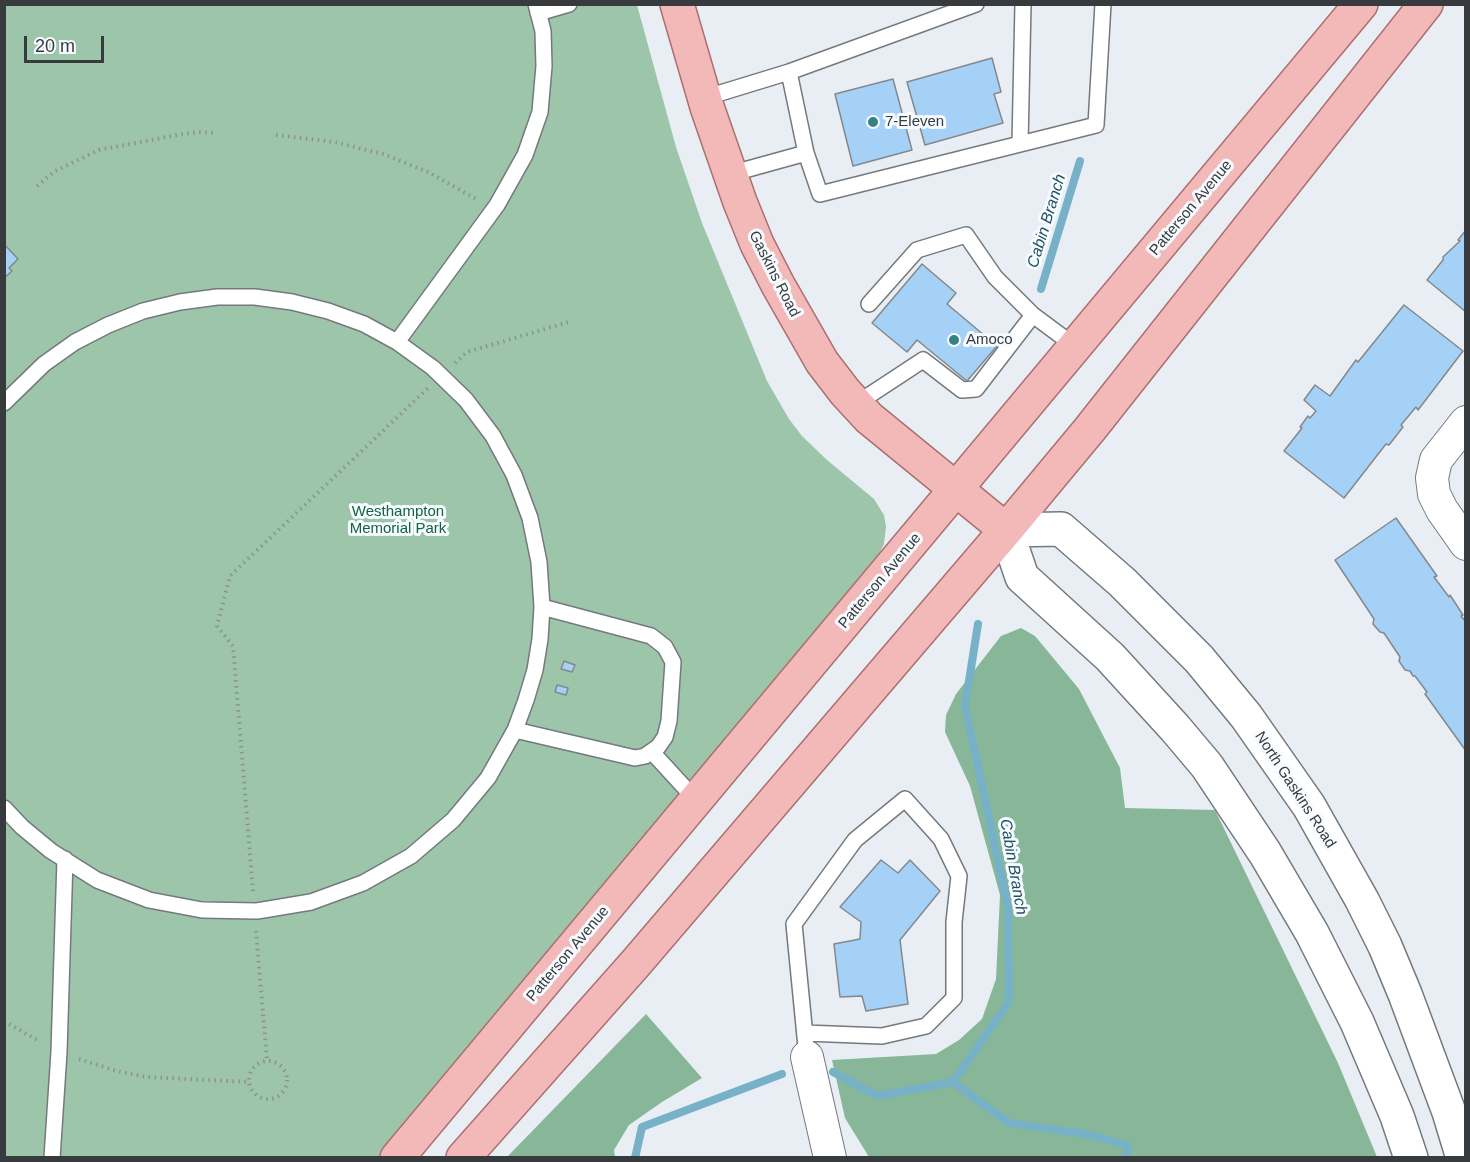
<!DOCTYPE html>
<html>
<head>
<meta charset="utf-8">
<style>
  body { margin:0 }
  #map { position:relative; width:1470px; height:1162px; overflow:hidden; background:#e8eef3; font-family:Arial,sans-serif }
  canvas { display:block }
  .frame { position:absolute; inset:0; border:6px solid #383b3d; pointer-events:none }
  .scale { position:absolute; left:24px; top:36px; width:80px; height:27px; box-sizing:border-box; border:3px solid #383b3d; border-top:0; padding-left:8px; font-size:18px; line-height:21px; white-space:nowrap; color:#383b3d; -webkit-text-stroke:4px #f6fbff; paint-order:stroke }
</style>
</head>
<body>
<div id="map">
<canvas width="1470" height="1162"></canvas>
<div class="frame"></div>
<div class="scale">20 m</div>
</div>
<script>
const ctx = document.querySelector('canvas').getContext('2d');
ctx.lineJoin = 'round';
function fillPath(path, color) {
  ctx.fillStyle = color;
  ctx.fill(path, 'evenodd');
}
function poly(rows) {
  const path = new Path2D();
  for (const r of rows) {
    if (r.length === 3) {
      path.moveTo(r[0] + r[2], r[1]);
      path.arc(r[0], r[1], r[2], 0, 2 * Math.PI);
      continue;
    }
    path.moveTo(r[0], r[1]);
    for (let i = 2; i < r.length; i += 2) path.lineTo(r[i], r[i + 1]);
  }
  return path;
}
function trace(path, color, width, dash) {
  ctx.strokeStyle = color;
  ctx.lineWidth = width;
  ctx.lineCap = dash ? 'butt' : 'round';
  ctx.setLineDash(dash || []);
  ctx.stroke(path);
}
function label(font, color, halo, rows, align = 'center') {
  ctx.font = font + ' Arial,sans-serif';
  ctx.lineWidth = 6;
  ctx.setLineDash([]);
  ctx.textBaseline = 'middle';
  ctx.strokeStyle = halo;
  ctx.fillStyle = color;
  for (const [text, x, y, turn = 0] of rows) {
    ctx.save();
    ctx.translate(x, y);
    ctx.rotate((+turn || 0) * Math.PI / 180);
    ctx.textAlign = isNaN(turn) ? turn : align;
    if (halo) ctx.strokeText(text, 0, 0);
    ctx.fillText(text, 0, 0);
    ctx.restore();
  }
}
const green = poly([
  [5,5,637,5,676,147,702,223,767,381,789,419,802,436,827,460,874,499,884,515,886,527,884,544,877,558,861,579,379,1157,5,1158]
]);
const forest = poly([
  [1021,628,1035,636,1079,689,1120,768,1125,808,1215,810,1338,1063,1377,1157,869,1157,845,1118,832,1060,936,1054,959,1040,982,1019,996,979,1000,895,970,786,945,732,946,715,956,694,1001,636],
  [646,1014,702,1078,662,1102,629,1125,614,1150,615,1157,507,1157]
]);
const stream = poly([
  [1041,289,1080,161],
  [833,1072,877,1096,953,1082,1009,1002,1008,907,965,706,978,624],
  [953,1082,1009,1123,1091,1135,1128,1146,1126,1158],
  [635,1158,642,1127,782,1074]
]);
const building = poly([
  [992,58,1001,92,994,94,1003,123,925,145,907,82,992,58],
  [893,79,912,150,853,166,835,94,893,79],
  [1466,230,1466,312,1427,280,1443,260,1443,257,1460,241,1458,240,1466,230],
  [4,244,18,259,9,268,12,271,4,278,4,244],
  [922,264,956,293,947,304,997,346,967,381,917,340,907,352,872,323,922,264],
  [1404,305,1463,351,1418,410,1416,407,1401,425,1403,427,1389,445,1386,444,1344,498,1284,451,1302,428,1300,427,1308,416,1310,418,1316,411,1304,400,1315,385,1330,396,1356,360,1358,362,1404,305],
  [1396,518,1437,576,1434,577,1449,597,1450,595,1463,615,1461,616,1466,622,1466,751,1425,694,1427,692,1415,676,1413,676,1410,671,1405,670,1399,661,1400,657,1384,633,1380,632,1373,624,1374,619,1335,560,1396,518],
  [564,661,575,665,572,672,561,669,564,661],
  [557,685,568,688,566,695,555,692,557,685],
  [881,860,898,873,910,860,940,891,900,940,908,1004,866,1011,862,996,840,997,834,944,860,939,861,922,840,907,881,860]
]);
const path = poly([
  [276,135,334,142,383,154,428,172,476,199],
  [37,186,55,171,99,150,177,135,198,132,214,133],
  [455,363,467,352,572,321],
  [253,891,233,646,217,626,230,576,428,388],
  [256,931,267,1060],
  [4,1021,39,1041],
  [79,1059,117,1071,146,1077,249,1082],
  [268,1080,19]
]);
const service = poly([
  [538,13,569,4],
  [789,72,806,153],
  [704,98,789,72,976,4],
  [1020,144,1023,4],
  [730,174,806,153,820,194,1096,125,1103,4],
  [1033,315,1076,347],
  [397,342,497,205,525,155,540,112,544,66,543,31,536,4],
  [4,403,44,364,75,342,108,325,143,311,180,302,217,297,255,297,292,302,328,311,364,324,397,342,433,368,466,400,493,436,514,475,530,518,539,562,542,607,540,639,535,670,526,700,515,730,488,778,453,820,411,856,363,883,311,902,257,911,202,910,149,900,97,880,51,851,22,827,4,808],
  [856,404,923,360,962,390,976,389,1033,315,995,277,966,235,917,250,869,304],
  [515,730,635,758,645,756,658,747,665,737,669,721,673,662,665,647,651,636,542,607],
  [652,752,696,800],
  [805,1033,882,1036,926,1026,954,998,954,922,959,876,941,839,905,799,855,840,794,924,807,1057],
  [52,1158,59,1052,65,859]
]);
const minor = poly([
  [1466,422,1436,460,1432,478,1434,494,1442,510,1466,544],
  [807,1057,830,1158]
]);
const secondary = poly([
  [1411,1158,1397,1116,1357,1022,1312,933,1265,853,1207,766,1175,728,1110,657,1022,577,1006,530,1061,529,1122,582,1199,659,1246,716,1309,806,1362,900,1385,946,1405,994,1449,1112,1463,1158]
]);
const primary = poly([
  [677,4,707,107,740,202,757,244,778,285,822,362,845,392,869,418,1006,530],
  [397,1158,1361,4],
  [463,1158,635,964,1006,530,1090,429,1426,4]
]);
const markers = [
  [873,122,6,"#388087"],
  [954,340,6,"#388087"]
];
const poiNames = [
  ["7-Eleven",885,122],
  ["Amoco",966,340]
];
const streetNames = [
  ["Patterson Avenue",1191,208,-50],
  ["Gaskins Road",774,274,63],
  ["Patterson Avenue",880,581,-50],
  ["North Gaskins Road",1295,790,57],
  ["Patterson Avenue",568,954,-50]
];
const parkNames = [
  ["Westhampton",398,512],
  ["Memorial Park",398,529]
];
const waterNames = [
  ["Cabin Branch",1047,221,-73],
  ["Cabin Branch",1013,867,80]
];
fillPath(green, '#9dc5aa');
fillPath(forest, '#87b798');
trace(stream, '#77b1c8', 8);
fillPath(building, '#a6d1f6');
trace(building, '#83888d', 1.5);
trace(service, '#74797d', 18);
trace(minor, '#74797d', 34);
trace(secondary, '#74797d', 36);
trace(primary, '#ac6f70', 36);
trace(path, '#8d9195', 4, [1.5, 4.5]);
trace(service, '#fff', 15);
trace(minor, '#fff', 32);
trace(secondary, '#fff', 33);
trace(primary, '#f3b9b9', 33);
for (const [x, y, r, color] of markers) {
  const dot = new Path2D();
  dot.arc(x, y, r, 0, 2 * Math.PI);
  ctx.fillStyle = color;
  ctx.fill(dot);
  trace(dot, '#f6fbff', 2);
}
label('15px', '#383b3d', '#f6fbff', poiNames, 'left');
label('15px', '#383b3d', '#f6fbff', streetNames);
label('15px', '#14633b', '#f6fbff', parkNames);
label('italic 16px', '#215162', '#f6fbff', waterNames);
</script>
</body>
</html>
